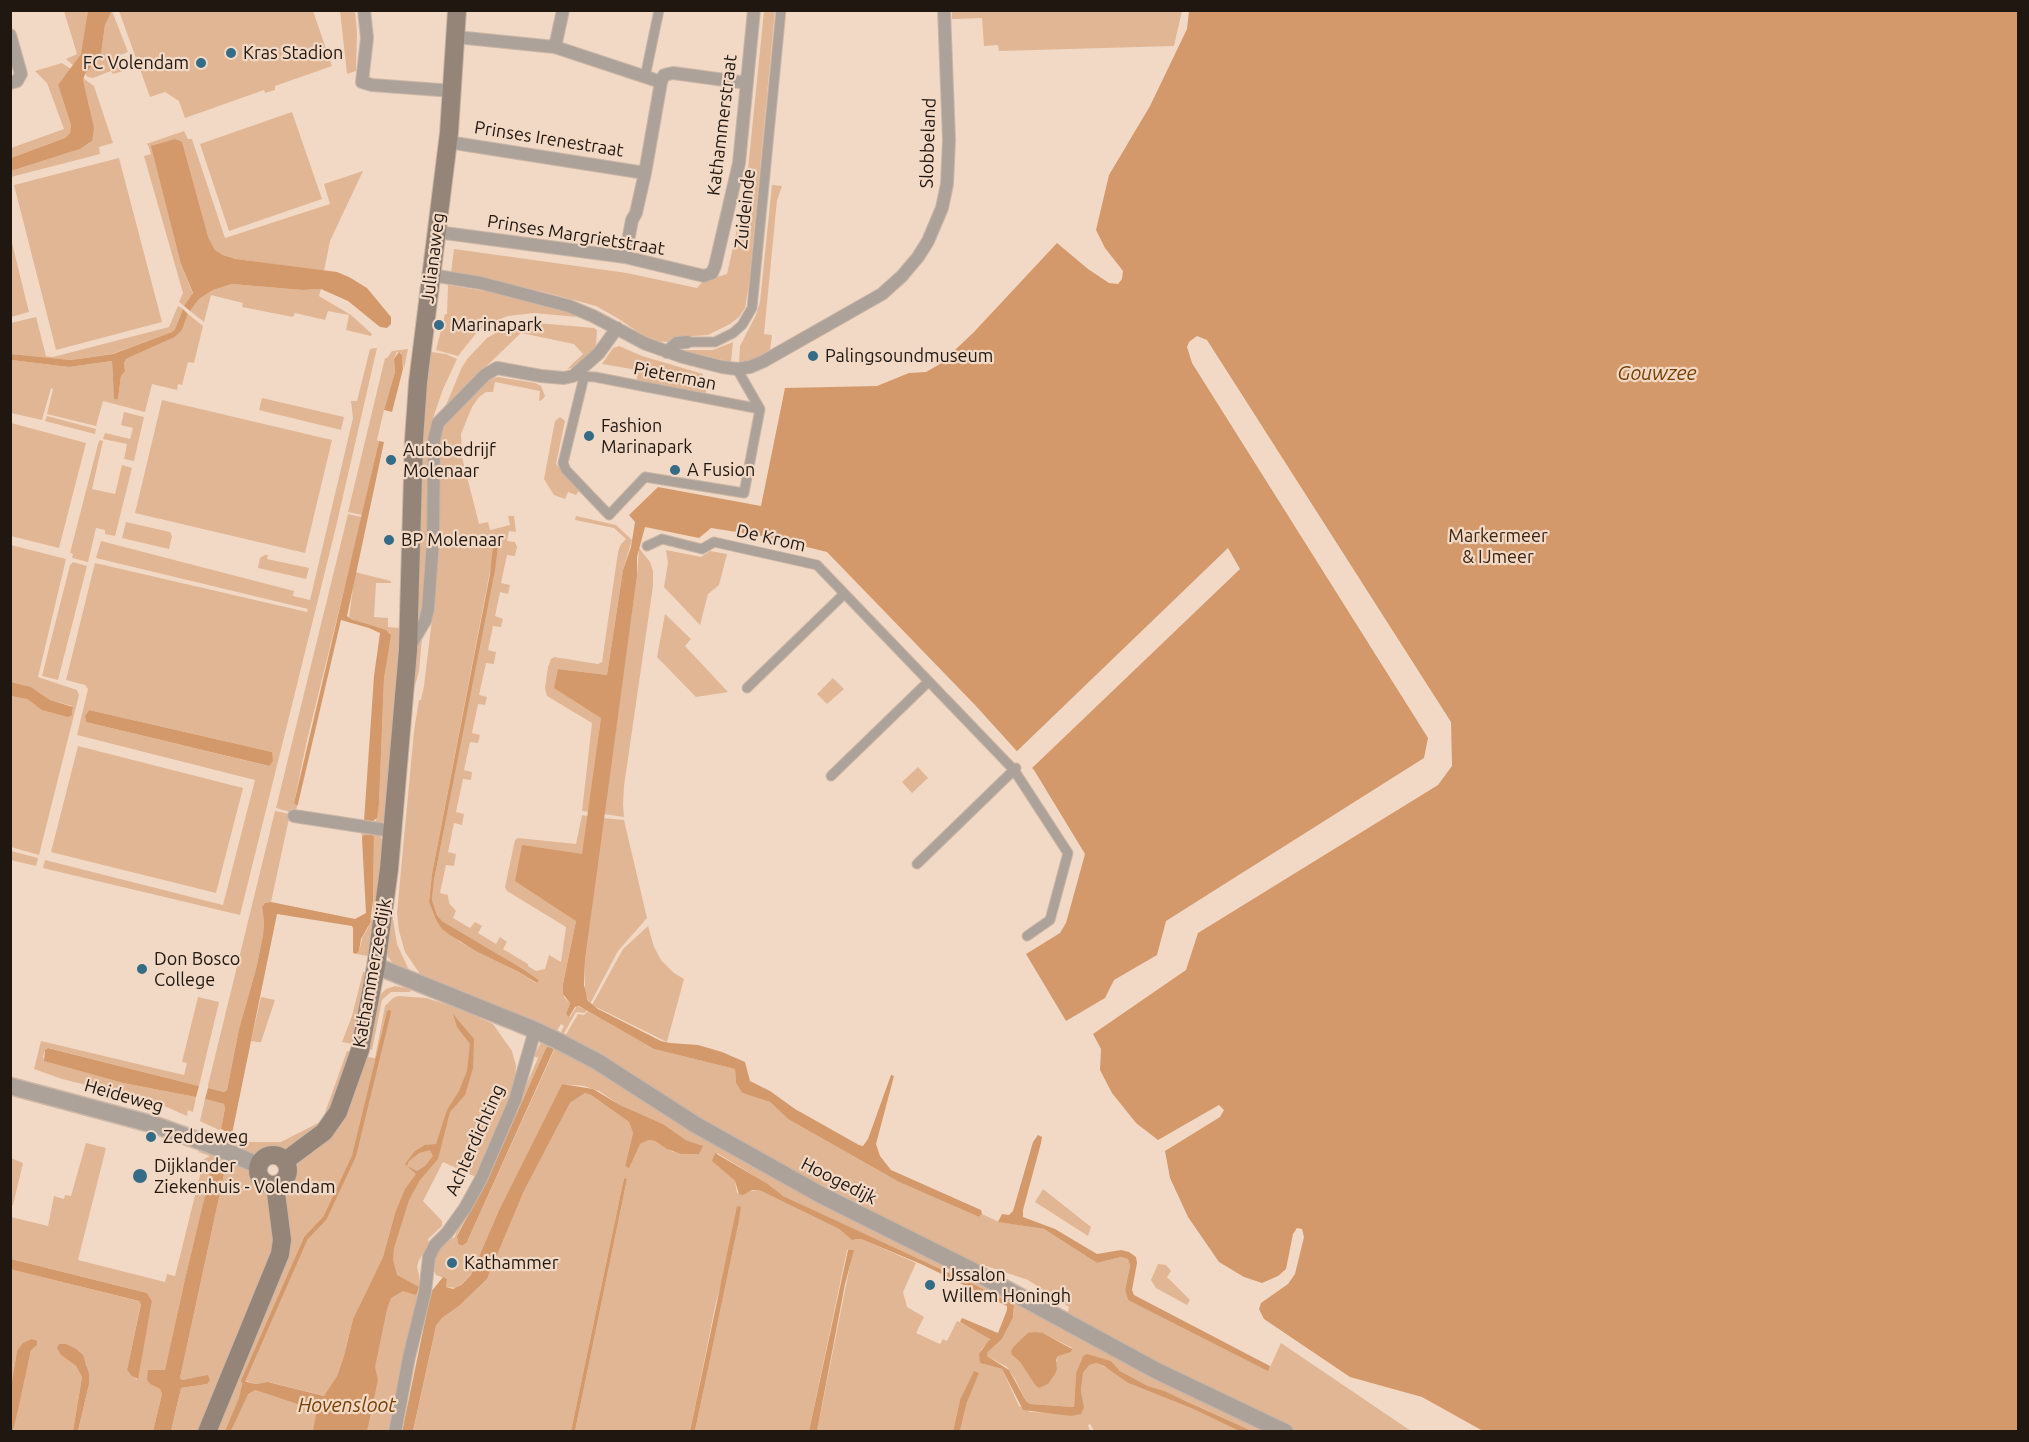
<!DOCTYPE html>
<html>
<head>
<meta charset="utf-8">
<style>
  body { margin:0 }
  #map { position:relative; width:2029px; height:1442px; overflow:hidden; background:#f2d9c6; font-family:Ubuntu,sans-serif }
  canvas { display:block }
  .frame { position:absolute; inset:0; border:12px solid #201710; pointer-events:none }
</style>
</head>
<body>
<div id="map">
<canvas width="2029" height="1442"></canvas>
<div class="frame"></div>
</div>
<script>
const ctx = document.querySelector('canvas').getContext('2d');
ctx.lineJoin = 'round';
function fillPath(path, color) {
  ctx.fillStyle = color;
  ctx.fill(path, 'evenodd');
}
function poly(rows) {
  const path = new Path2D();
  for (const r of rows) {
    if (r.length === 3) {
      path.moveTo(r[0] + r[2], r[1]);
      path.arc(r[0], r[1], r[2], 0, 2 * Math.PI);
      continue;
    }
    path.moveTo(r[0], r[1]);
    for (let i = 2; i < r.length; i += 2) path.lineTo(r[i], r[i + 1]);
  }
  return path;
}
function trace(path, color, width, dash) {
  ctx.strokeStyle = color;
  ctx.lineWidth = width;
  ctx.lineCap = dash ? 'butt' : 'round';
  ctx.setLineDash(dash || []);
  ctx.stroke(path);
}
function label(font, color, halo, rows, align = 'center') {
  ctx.font = font + ' Ubuntu,sans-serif';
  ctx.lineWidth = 4.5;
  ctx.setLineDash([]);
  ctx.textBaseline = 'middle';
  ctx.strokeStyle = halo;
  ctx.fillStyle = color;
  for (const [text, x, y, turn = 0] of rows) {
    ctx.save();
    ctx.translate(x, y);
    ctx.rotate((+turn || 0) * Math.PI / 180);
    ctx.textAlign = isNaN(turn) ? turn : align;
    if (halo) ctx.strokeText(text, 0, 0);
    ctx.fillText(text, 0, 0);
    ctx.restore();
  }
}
const green = poly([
  [1118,10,1119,12,1182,11,1174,46,999,51,998,45,984,46,982,18,952,19,952,10],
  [64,11,88,11,84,48,74,66,66,59,77,54],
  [112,11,128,52,118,56,123,71,113,74,111,71,93,78,88,77,85,74,101,54,105,25],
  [119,11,313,11,332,66,275,86,275,90,265,93,264,90,185,118,179,101,165,92,150,97],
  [340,11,355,11,357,32,356,71,347,74],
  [764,11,775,11,749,284,745,308,739,317,730,324,708,335,676,337,668,342,651,341,619,319,596,306,544,292,451,273,454,249,627,273,697,288,703,281,727,274,746,189],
  [62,63,71,69,58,85,71,125,70,133,65,138,11,158,11,148,64,129,47,83,35,71],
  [83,78,94,86,113,143,99,147,100,154,11,177,11,171,80,149,92,141,89,106,83,83],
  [292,112,322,199,229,231,200,144],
  [184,131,188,139,192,139,225,238,330,204,324,184,363,171,330,241,324,271,236,259,223,255,215,250,208,238,181,264,193,294,184,306,179,302,183,293,144,156,151,154,148,145,146,144],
  [119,158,162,322,56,350,14,185],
  [772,185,782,186,777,200,764,334,772,335,770,350,749,361,739,363,740,346,756,315,760,302],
  [11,239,29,312,11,317,10,317],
  [232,284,302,290,321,289,319,296,351,315,372,334,371,336,346,330,349,315,328,311,325,320,295,313,293,317,242,307,243,303,211,295,204,322,190,311,199,299,213,290],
  [448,285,492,292,571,313,576,317,535,313,508,316,490,323,477,332,458,356,436,350,445,314,447,314],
  [178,306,183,309,175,329,172,332,112,354,71,360,11,354,11,323,36,317,46,356,53,357,169,327],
  [188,314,203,326,194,363,188,362,182,385,178,384,177,390,152,384,145,412,103,401,96,426,47,414,53,389,51,388,42,420,11,413,11,360,69,367,112,361,114,398,118,399,121,376,125,372,124,363,126,359,175,337,182,330],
  [537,323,594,328,597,330,596,347,578,366,567,369,583,354,574,344,521,333,446,405,462,367,468,358,487,338,504,328,518,324],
  [733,342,731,362,682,350,713,350],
  [619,346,642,356,703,374,701,381,707,384,706,393,637,380,637,370,602,364,613,348],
  [377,348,335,531,240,915,43,868,45,860,223,905,255,780,77,735,88,689,85,685,66,680,95,563,307,612,308,609,96,558,101,541,294,591,293,596,310,600,353,418,351,401,357,401,370,349],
  [89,710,272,752,268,766,86,722,85,716],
  [408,349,404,369,401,353,397,352,394,359,395,372,384,410,377,440,379,441,362,515,348,512,385,358,387,358,392,351],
  [431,352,446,354,457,359,443,389,431,424,429,549,425,610,417,627,420,435,427,368],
  [498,377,535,383,541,386,545,396,542,400,539,401,540,391,495,382,493,392,486,392,479,397,472,407,461,434,462,457,479,524,488,522,490,530,510,525,508,516,514,516,516,532,509,531,507,541,515,542,517,547,515,556,507,555,501,583,510,585,508,594,500,592,495,616,503,619,501,627,493,626,488,650,496,652,494,664,486,663,479,695,487,697,485,705,478,704,472,733,480,735,478,743,470,742,464,770,472,772,471,780,463,779,456,812,464,814,462,825,454,823,448,852,456,854,454,866,446,865,440,893,448,895,449,903,456,911,453,918,470,928,475,922,482,926,478,933,496,944,500,937,507,942,503,949,528,964,528,966,536,971,545,969,549,955,561,962,566,927,507,891,505,887,515,840,518,838,576,844,582,815,588,816,576,921,563,984,564,997,570,1003,566,1014,570,1017,577,1006,587,1010,585,1013,576,1012,563,1035,559,1036,564,1026,561,1024,555,1034,424,980,405,952,399,931,397,913,414,731,419,700,421,700,424,686,432,619,435,578,438,443,441,427,489,379],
  [498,548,434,880,432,900,437,915,442,921,523,969,539,980,536,983,519,972,460,942,436,920,429,902,432,874,491,566],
  [262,398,344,417,341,430,259,410],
  [162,400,332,440,305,553,135,513],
  [124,412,144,417,134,461,124,459,127,444,103,439,105,433,130,439,133,428,121,425],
  [47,416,96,429,95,434,45,421],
  [560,417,565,421,556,464,579,489,579,491,576,495,568,492,565,499,554,495,544,479,555,421],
  [11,423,86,443,59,548,11,536],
  [100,440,103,441,92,489,115,494,122,465,132,468,115,536,105,534,105,530,96,528,88,562,72,558,73,554,70,553,98,444],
  [348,514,362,517,307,740,294,803,297,806,296,810,291,809,290,812,276,808],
  [576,516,616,525,632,540,623,570,607,675,558,669,601,718,589,812,582,811,592,723,547,696,545,688,548,667,551,659,554,657,598,664,602,662,618,552,621,544,626,539,614,528,575,520],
  [126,522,170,532,172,536,169,549,122,538],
  [11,545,66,559,38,677,77,690,79,695,39,855,11,847,11,696,27,699,35,705,72,715,73,709,72,706,50,700,31,687,10,682],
  [639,548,650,562,653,571,653,586,624,786,623,805,624,817,604,814,637,576],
  [666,550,701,557,710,551,727,554,719,585,708,594,700,625,664,587,668,563],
  [265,555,268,555,267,559,309,568,306,579,258,568,260,558],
  [73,562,87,566,58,680,42,676,70,565],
  [355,572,391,581,391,583,376,583,374,617,388,618,388,627,398,628,402,632,384,821,380,825,364,823,376,821,379,804,384,679,390,633,349,618],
  [665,614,691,639,685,646,728,692,696,697,657,657],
  [422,638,419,671,410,704,415,645],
  [833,678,844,689,827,704,817,694],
  [78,746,243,788,216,893,51,852],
  [918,767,928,778,912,793,902,782],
  [275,811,290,814,271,902,265,903,262,907,264,922,263,935,256,969,239,1029,227,1090,224,1092,208,1088,208,1085],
  [603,818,624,820,647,918,618,951,590,1004,585,991,585,960],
  [361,830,379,834,384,843,370,955,368,956,356,954,359,951,363,936,368,928,373,911,374,838,362,837],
  [11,851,38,858,36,866,11,860],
  [391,907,397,944,408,968,414,974,396,967,388,957,386,949],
  [648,926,654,947,661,960,674,973,684,979,667,1042,592,1005,623,949],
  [363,972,367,972,352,1044,342,1042,352,1016],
  [395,986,412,989,410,992,391,992,382,1000,372,1050,369,1049,379,996,386,989],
  [398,996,426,998,458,1008,493,1024,512,1051,516,1066,514,1090,476,1177,443,1162,423,1201,442,1221,442,1226,428,1239,429,1245,419,1260,417,1267,419,1275,419,1287,391,1431,343,1431,407,1187,395,1213,383,1257,353,1319,344,1356,337,1376,325,1396,269,1382,256,1384,247,1381,225,1431,212,1432,278,1276,285,1191,293,1180,299,1160,342,1120,367,1057,375,1058,385,1006,393,998],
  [198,997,219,1002,199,1086,49,1048,45,1050,43,1057,45,1061,123,1083,196,1097,193,1112,188,1110,187,1116,155,1102,62,1079,34,1069,41,1041,184,1075,187,1063,182,1062],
  [261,997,275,1000,261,1042,257,1042,251,1041],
  [588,1011,654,1049,735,1069,736,1083,742,1093,770,1102,788,1119,899,1182,979,1217,982,1214,999,1222,1044,1229,1097,1263,1121,1257,1128,1259,1130,1266,1125,1290,1128,1300,1270,1367,1281,1343,1411,1431,1297,1431,1067,1316,1069,1307,1028,1280,959,1257,793,1174,565,1036,578,1014,584,1015],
  [541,1042,550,1045,546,1048,488,1178,457,1235,458,1244,462,1246,468,1240,556,1046,947,1264,944,1271,835,1221,777,1193,771,1186,717,1153,721,1168,735,1181,737,1193,759,1190,839,1229,850,1238,855,1240,861,1239,916,1263,903,1292,907,1307,924,1317,916,1333,940,1344,943,1339,947,1341,957,1321,989,1337,989,1342,981,1350,984,1364,1002,1369,1019,1406,1030,1412,1056,1413,1083,1410,1081,1391,1083,1373,1089,1364,1096,1363,1109,1369,1128,1383,1193,1409,1239,1431,1094,1431,1090,1424,1088,1425,1090,1431,960,1431,967,1402,960,1400,953,1431,817,1431,853,1250,847,1250,809,1431,695,1431,738,1224,716,1302,690,1431,575,1431,627,1179,624,1178,571,1431,413,1432,436,1326,442,1318,459,1306,487,1279,524,1191,570,1103,585,1093,591,1095,629,1122,633,1133,625,1166,628,1167,637,1148,640,1144,649,1140,655,1141,673,1152,699,1154,702,1146,686,1140,663,1124,620,1105,599,1091,584,1086,562,1084,499,1210,471,1275,457,1288,446,1287,447,1279,436,1275,432,1267,436,1253,445,1242,455,1237,458,1226,491,1166,538,1058,534,1056],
  [347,1051,351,1052,327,1118,290,1148,283,1150,268,1149,258,1153,247,1153,199,1132,202,1129,232,1142,281,1142,322,1121],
  [205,1099,224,1104,225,1108,221,1129,219,1130,200,1121],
  [86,1143,106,1148,78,1260,165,1282,167,1274,175,1276,204,1159,210,1156,198,1152,201,1150,247,1168,255,1183,268,1195,275,1249,200,1431,171,1431,181,1388,207,1384,207,1376,182,1380,180,1378,226,1165,215,1160,185,1279,165,1371,148,1370,150,1384,160,1389,162,1394,153,1431,78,1431,89,1384,86,1363,61,1355,76,1366,82,1377,73,1431,13,1431,31,1350,17,1351,11,1387,11,1269,138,1301,141,1303,127,1370,137,1380,152,1301,147,1293,11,1259,11,1217,48,1226,54,1196,64,1199,65,1195,71,1196],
  [11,1158,23,1163,13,1205,11,1205],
  [1043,1189,1091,1227,1088,1236,1035,1202],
  [1158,1264,1166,1265,1171,1271,1167,1277,1190,1300,1187,1305,1156,1288,1151,1280],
  [951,1267,991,1288,989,1292,948,1273],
  [993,1289,1271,1431,1252,1431,1187,1401,1148,1386,1120,1371,1111,1361,1087,1355,1083,1356,1076,1373,1074,1407,1030,1404,1026,1401,1015,1379,1007,1367,987,1356,988,1352,1002,1339,1013,1318,1014,1309,1014,1305,991,1293],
  [1029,1333,1043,1333,1072,1348,1058,1356,1056,1363,1035,1385,1020,1362,1012,1355,1015,1345],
  [255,1390,303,1406,317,1415,314,1431,231,1432,245,1392]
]);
const water = poly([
  [88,11,112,11,105,25,101,54,85,74,83,80,94,128,92,141,80,149,11,171,11,158,65,138,70,133,71,125,58,85,81,54],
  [1189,11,2018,11,2018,1431,1483,1431,1422,1397,1350,1377,1264,1319,1259,1309,1261,1303,1288,1284,1295,1274,1304,1237,1302,1229,1297,1228,1293,1234,1286,1269,1278,1276,1262,1283,1244,1277,1219,1262,1188,1217,1170,1178,1165,1151,1220,1117,1224,1110,1219,1105,1158,1140,1136,1123,1112,1093,1100,1070,1101,1049,1093,1034,1186,970,1198,933,1438,785,1452,766,1451,722,1207,340,1197,336,1189,342,1187,347,1192,363,1428,738,1424,758,1166,921,1157,955,1114,980,1105,998,1066,1021,1026,954,1060,933,1066,923,1085,854,1034,770,975,705,827,552,762,536,711,528,699,538,645,527,637,557,637,576,585,960,584,985,588,1001,598,1009,661,1041,670,1043,698,1045,722,1052,745,1062,750,1081,770,1091,795,1109,859,1145,863,1146,868,1139,891,1075,894,1076,876,1144,880,1156,891,1170,981,1210,982,1214,979,1217,899,1182,788,1119,770,1102,742,1093,736,1083,735,1069,654,1049,579,1006,575,1007,569,1017,566,1014,570,1003,563,994,563,984,576,921,515,881,522,845,582,854,601,718,554,688,558,669,607,675,623,570,631,547,635,522,629,515,658,487,761,506,785,388,877,386,909,373,926,372,940,364,973,333,1057,243,1088,269,1109,283,1118,284,1122,279,1123,271,1105,248,1096,230,1109,175,1150,106,1187,29],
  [175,139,182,142,208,237,215,250,223,255,236,259,337,272,349,277,367,288,391,317,391,324,387,328,380,327,348,301,321,289,302,290,232,284,213,290,199,299,190,311,184,306,193,293,181,264,151,146],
  [183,309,188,314,182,330,175,337,126,359,124,363,125,372,121,376,118,399,114,399,112,361,69,367,11,360,11,354,71,360,113,354,172,332,175,329],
  [399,352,402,355,403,369,392,412,384,410,395,372,394,359],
  [379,441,384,442,347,616,351,619,386,630,391,635,384,679,379,804,377,818,372,822,364,821,374,676,380,633,369,628,341,620,298,804,297,806,294,803],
  [493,546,498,547,495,570,434,880,432,900,437,915,442,921,523,969,539,980,537,983,519,972,476,951,450,935,442,929,436,920,429,902,432,874,490,574],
  [11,682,31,687,50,700,73,707,72,715,68,717,42,710,27,699,11,696],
  [89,710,272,752,273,761,269,766,86,722,85,716],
  [364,835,372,835,374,837,373,901,370,923,361,939,359,951,356,954,353,953,353,928,352,926,277,914,232,1134,227,1132,221,1129,225,1108,224,1104,205,1099,208,1088,224,1092,227,1090,239,1029,256,969,263,935,264,922,262,907,265,903,271,902,355,919,366,913,363,858,362,837],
  [453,1014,474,1039,473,1068,465,1095,450,1112,438,1159,420,1180,409,1200,394,1248,393,1260,397,1275,419,1287,416,1295,403,1291,391,1298,387,1309,375,1367,378,1380,367,1431,313,1431,316,1415,303,1406,255,1390,248,1394,231,1431,225,1431,239,1398,243,1381,256,1384,268,1382,324,1396,337,1376,344,1356,353,1319,383,1257,395,1213,405,1189,416,1174,405,1164,415,1151,425,1145,436,1144,447,1110,459,1091,467,1071,470,1044,457,1027],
  [430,1150,433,1156,425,1166,417,1171,407,1166,409,1161,419,1153],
  [550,1045,554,1049,467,1242,462,1246,458,1244,457,1236,488,1178,546,1048],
  [48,1048,199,1086,196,1097,123,1083,44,1061,45,1050],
  [562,1084,593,1089,620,1105,663,1124,686,1140,703,1146,699,1154,681,1154,667,1149,655,1141,649,1140,640,1144,629,1168,625,1166,633,1133,629,1122,591,1095,585,1093,570,1103,524,1191,487,1279,459,1306,442,1318,436,1326,413,1431,402,1432,431,1292,443,1277,447,1279,446,1287,453,1289,461,1285,471,1275,499,1210],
  [1038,1135,1042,1137,1041,1143,1023,1210,1023,1217,1055,1229,1097,1254,1121,1250,1129,1252,1136,1257,1137,1263,1132,1290,1134,1295,1268,1365,1270,1366,1268,1371,1128,1300,1125,1290,1130,1266,1128,1259,1121,1257,1097,1263,1044,1229,998,1222,1002,1214,1009,1215,1013,1211,1033,1142],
  [715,1153,768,1184,783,1196,979,1287,1014,1305,1013,1318,1002,1339,988,1352,987,1356,1009,1370,1026,1401,1030,1404,1074,1407,1076,1373,1083,1356,1087,1354,1111,1361,1120,1371,1148,1386,1164,1391,1252,1431,1239,1431,1193,1409,1128,1383,1104,1366,1096,1363,1089,1365,1083,1373,1081,1391,1084,1408,1081,1414,1071,1416,1023,1410,1002,1369,980,1363,979,1354,990,1339,960,1322,962,1318,998,1333,1007,1310,1007,1306,921,1264,861,1239,852,1240,839,1229,759,1190,752,1190,743,1195,739,1194,735,1181,712,1161],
  [214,1159,226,1165,180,1378,182,1380,208,1375,210,1380,207,1384,181,1388,171,1431,153,1431,162,1394,160,1389,150,1384,147,1380,148,1370,165,1370,185,1279],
  [624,1178,627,1179,575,1431,571,1431],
  [737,1206,741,1207,738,1225,695,1431,690,1431],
  [848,1250,854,1250,845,1284,817,1431,809,1431],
  [11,1259,147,1293,152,1301,138,1379,132,1376,127,1370,141,1304,139,1301,14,1270,11,1269],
  [1035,1332,1043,1333,1072,1349,1071,1352,1058,1356,1056,1360,1057,1369,1055,1374,1048,1384,1039,1388,1035,1385,1020,1362,1012,1355,1011,1351,1015,1345,1028,1333],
  [32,1339,37,1341,37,1345,31,1350,18,1410,13,1431,11,1431,11,1387,17,1351,23,1343],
  [59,1344,66,1344,76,1349,83,1355,89,1374,89,1384,78,1431,73,1431,82,1377,76,1366,61,1355,57,1348],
  [974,1371,979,1373,967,1402,960,1431,953,1431,960,1400]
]);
const pier = poly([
  [1228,548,1240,569,1030,770,1015,753]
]);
const stream = poly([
  [243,1381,306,1238,325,1218,354,1156,389,1012]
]);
const pedestrian = poly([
  [645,77,659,10],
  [687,342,715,342,733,333,742,325,752,308,781,10],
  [578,376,595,377,760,409],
  [584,377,563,463,566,470,609,515,645,477,744,493,760,409,737,369],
  [647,546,662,539,702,549,714,542,817,565,1014,770,1068,853,1050,920,1027,936],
  [747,688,844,594],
  [831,776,928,682],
  [917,864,1016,768]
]);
const minor = poly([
  [364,10,367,38,362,82,372,85,453,91],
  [10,35,21,74,17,81,10,83],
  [456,37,555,47,661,82],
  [555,47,563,10],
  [448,142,645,173],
  [437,232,625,257,704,276,712,273,715,266,739,163,754,10],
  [625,257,632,220,636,213,645,173,661,82,664,75,673,73,747,83],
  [431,275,481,283,569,306,593,316,646,344,683,357,722,367,737,369,750,367,764,361,882,294,902,276,918,257,928,241,942,208,947,184,949,140,944,10],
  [667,352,677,343,687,342],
  [410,646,425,621,428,609,433,542,434,440,438,423,485,375,497,368,541,376,564,378,573,376,599,353,617,328],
  [294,816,392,831],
  [395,1432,409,1357,425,1292,429,1257,435,1245,447,1233,465,1208,481,1179,515,1100,535,1030]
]);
const tertiary = poly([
  [376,966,535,1030,560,1042,598,1062,696,1125,821,1195,973,1271,1157,1371,1285,1432],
  [10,1086,155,1125,208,1144,258,1165]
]);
const secondary = poly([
  [273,1170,15],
  [285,1161,324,1132,338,1112,360,1050,376,966,389,869,408,650,414,439,418,382,449,133,457,10],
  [207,1432,280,1254,282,1240,275,1185]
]);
const markers = [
  [231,53,6,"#346b86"],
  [201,63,6,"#346b86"],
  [439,325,6,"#346b86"],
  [813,356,6,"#346b86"],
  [589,436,6,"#346b86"],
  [391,460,6,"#346b86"],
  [675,470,6,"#346b86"],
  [389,540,6,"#346b86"],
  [142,969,6,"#346b86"],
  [151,1137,6,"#346b86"],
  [140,1176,8,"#346b86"],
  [452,1263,6,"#346b86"],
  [930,1285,6,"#346b86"]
];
const poiNames = [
  ["Kras Stadion",243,53],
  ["FC Volendam",189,63,"right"],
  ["Marinapark",451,325],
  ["Palingsoundmuseum",825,356],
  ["Fashion",601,426],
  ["Marinapark",601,447],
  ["Autobedrijf",403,450],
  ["Molenaar",403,471],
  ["A Fusion",687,470],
  ["BP Molenaar",401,540],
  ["Don Bosco",154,959],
  ["College",154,980],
  ["Zeddeweg",163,1137],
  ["Dijklander",154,1166],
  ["Ziekenhuis - Volendam",154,1187],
  ["Kathammer",464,1263],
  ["IJssalon",942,1275],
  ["Willem Honingh",942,1296]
];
const streetNames = [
  ["Kathammerstraat",722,125,-83],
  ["Prinses Irenestraat",549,139,9],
  ["Slobbeland",928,143,-88],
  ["Zuideinde",745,209,-84],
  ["Prinses Margrietstraat",576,235,9],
  ["Julianaweg",433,258,-83],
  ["Pieterman",675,376,11],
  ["De Krom",771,538,13],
  ["Kathammerzeedijk",372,973,-80],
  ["Heideweg",124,1096,16],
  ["Achterdichting",475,1140,-66],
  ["Hoogedijk",839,1181,27]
];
const parkNames = [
  ["Markermeer",1498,536],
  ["& IJmeer",1498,557]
];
const waterNames = [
  ["Gouwzee",1657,373],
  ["Hovensloot",347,1405]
];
fillPath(green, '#e1b694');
fillPath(water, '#d4996a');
fillPath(pier, '#f2d9c6');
trace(stream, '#d4996a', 4);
trace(pedestrian, '#ccb6a5', 11);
trace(minor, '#ccb6a5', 14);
trace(tertiary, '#ccb6a5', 19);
trace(secondary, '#ccb6a5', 20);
trace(pedestrian, '#ada29a', 9);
trace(minor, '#ada29a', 12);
trace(tertiary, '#ada29a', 16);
trace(secondary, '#958579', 18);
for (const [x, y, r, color] of markers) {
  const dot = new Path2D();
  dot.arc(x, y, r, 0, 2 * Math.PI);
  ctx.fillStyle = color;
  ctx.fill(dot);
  trace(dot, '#f2d9c6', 2);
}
label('18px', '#201710', '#f2d9c6', poiNames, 'left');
label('18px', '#201710', '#f2d9c6', streetNames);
label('18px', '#3d240f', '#f2d9c6', parkNames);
label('italic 20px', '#773f03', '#f2d9c6', waterNames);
</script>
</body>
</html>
